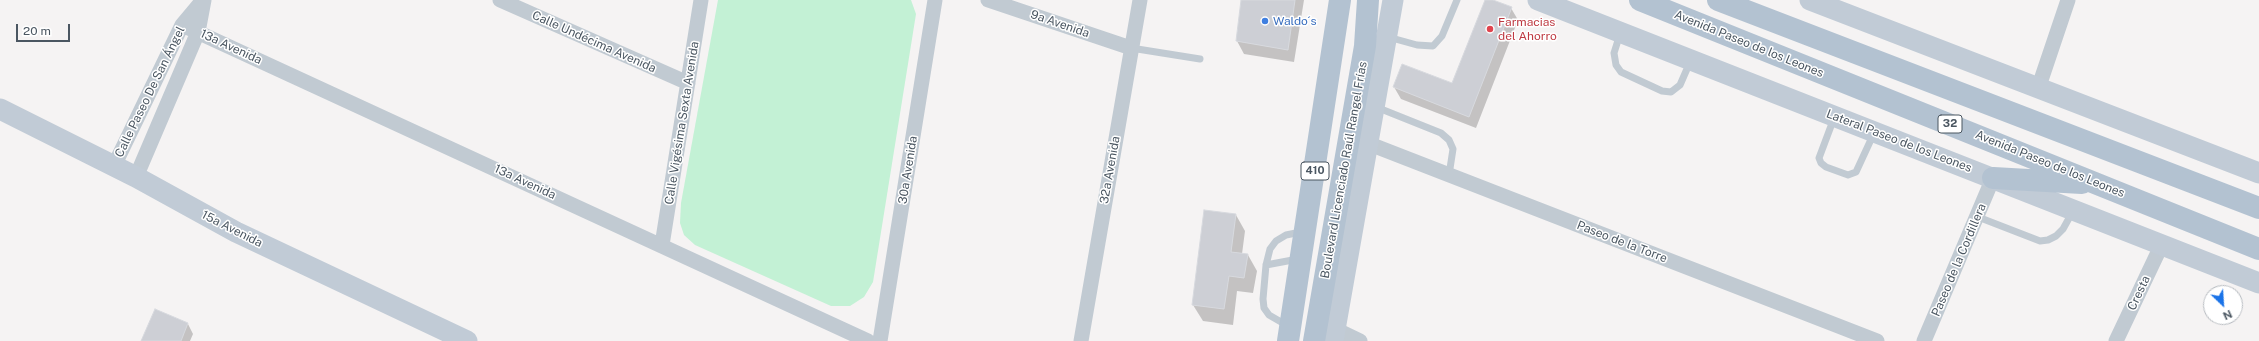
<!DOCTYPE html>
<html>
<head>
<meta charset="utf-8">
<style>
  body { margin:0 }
  #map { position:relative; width:2259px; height:341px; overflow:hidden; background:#f5f3f3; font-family:"Public Sans",sans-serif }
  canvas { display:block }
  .north { position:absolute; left:2203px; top:285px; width:40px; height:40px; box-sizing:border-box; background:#fff; border:1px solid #b7bbc0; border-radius:50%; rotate:155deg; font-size:11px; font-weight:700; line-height:16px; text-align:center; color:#4a5661 }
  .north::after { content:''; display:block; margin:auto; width:14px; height:18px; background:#1a73e8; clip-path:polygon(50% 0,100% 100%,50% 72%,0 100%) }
  .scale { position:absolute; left:16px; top:24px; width:54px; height:18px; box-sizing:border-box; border:2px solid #4a5661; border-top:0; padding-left:5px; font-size:12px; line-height:14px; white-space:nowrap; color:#4a5661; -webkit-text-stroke:3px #fff; paint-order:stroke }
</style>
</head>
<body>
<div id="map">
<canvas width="2259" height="341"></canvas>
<div class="north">N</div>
<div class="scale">20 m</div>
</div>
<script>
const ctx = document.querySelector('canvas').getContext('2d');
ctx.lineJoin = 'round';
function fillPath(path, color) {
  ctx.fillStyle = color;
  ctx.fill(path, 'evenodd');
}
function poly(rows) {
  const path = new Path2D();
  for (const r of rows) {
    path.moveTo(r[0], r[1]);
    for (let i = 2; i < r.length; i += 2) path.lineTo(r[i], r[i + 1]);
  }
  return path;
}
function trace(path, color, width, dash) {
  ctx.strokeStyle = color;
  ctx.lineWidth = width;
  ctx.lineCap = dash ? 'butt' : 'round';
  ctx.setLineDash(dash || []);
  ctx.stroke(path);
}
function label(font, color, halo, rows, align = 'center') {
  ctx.font = font + ' "Public Sans",sans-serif';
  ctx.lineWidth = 3;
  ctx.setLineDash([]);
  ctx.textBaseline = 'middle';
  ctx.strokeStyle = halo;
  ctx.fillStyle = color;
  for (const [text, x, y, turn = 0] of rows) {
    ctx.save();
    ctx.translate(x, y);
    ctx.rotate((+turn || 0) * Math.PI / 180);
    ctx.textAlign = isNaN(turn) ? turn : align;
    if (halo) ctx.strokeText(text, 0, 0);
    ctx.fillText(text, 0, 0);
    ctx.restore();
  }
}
const green = poly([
  [718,0,911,0,916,14,873,282,864,297,850,306,831,306,695,245,684,235,680,223,681,203]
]);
const shadow = poly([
  [1242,0,1304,0,1294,62,1244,54,1237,41],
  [1486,0,1511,8,1518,20,1476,128,1401,99,1394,87,1453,84],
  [1236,215,1245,231,1242,254,1248,255,1257,271,1253,293,1237,291,1233,325,1203,321,1193,305],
  [188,324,193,334,190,341,142,341]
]);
const building = poly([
  [1241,0,1295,0,1288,50,1236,41,1241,0],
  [1485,0,1493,0,1512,7,1469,117,1393,87,1402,64,1452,83,1485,0],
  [1204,210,1236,214,1231,252,1248,254,1244,278,1229,276,1224,309,1192,305,1204,210],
  [155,309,188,323,181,341,141,341,155,309]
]);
const lane = poly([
  [1620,34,1614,53,1616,65,1621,72,1662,91,1671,92,1680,85,1690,62],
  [1388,37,1417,45,1433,46,1442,36,1457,0],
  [1131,48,1200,59],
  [1376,107,1441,133,1449,140,1453,149,1449,175],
  [1834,118,1819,158,1821,163,1826,167,1848,175,1856,172,1874,133],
  [1978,217,2040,241,2048,240,2056,236,2063,229,2073,211],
  [1266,265,1298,259],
  [1288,326,1269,315,1264,308,1263,299,1266,265,1270,249,1276,241,1286,235,1301,232]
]);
const street = poly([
  [500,0,688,83],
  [988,0,1131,48],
  [182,25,868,341],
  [2038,89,2068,0],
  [1367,143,1877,341],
  [114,166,182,25,203,0],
  [136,177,198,32,204,0],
  [662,245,701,0],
  [1335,329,1360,341],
  [880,341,935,0],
  [1081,341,1140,0],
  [1924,341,1993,178],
  [2116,341,2162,244]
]);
const secondary = poly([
  [1538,0,2259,283],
  [1810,0,2259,173],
  [0,109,136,177,236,232,467,341],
  [1333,341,1393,0]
]);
const primary = poly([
  [1640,0,2259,249],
  [1718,0,2259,208],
  [1993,178,2082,183],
  [1288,341,1340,0],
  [1314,341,1365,46,1368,0]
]);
const markers = [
  [1265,21,4,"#3f7fe0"],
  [1490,29,4,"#e0444e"]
];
const shields = [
  [1950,124,24],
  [1315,171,28]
];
const shieldNames = [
  ["32",1950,124],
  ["410",1315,171]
];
const shopNames = [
  ["Waldo´s",1273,21]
];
const healthNames = [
  ["Farmacias",1498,22],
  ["del Ahorro",1498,36]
];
const streetNames = [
  ["9a Avenida",1060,24,19],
  ["Calle Undécima Avenida",594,42,24],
  ["Avenida Paseo de los Leones",1749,44,22],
  ["13a Avenida",231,47,25],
  ["Calle Paseo De San Ángel",150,92,-64],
  ["Calle Vigésima Sexta Avenida",682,123,-81],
  ["Lateral Paseo de los Leones",1899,141,21],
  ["Avenida Paseo de los Leones",2050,164,22],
  ["30a Avenida",908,170,-81],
  ["32a Avenida",1110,170,-80],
  ["Boulevard Licenciado Raúl Rangel Frías",1344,170,-80],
  ["13a Avenida",525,182,25],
  ["15a Avenida",232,229,27],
  ["Paseo de la Torre",1622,242,21],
  ["Paseo de la Cordillera",1959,260,-67],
  ["Cresta",2139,293,-65]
];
fillPath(green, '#c3f1d5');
fillPath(shadow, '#0003');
fillPath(building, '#cdcfd5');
trace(building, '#d7d9de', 1);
trace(lane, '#c1cad2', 7);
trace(street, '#c1cad2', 15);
trace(secondary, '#c1cbd6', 21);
trace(primary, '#b3c2d1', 22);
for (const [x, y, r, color] of markers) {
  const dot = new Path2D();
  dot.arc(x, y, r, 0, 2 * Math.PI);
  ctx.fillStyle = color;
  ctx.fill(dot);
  trace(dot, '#fff', 1.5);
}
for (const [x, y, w] of shields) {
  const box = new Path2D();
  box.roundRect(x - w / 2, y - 9, w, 18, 3);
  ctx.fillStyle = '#fff';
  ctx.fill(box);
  trace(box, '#4a5661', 1);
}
label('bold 11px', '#4a5661', null, shieldNames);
label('12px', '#366cbe', '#fff', shopNames, 'left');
label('12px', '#be3a42', '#fff', healthNames, 'left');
label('12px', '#4a5661', '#fff', streetNames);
</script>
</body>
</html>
